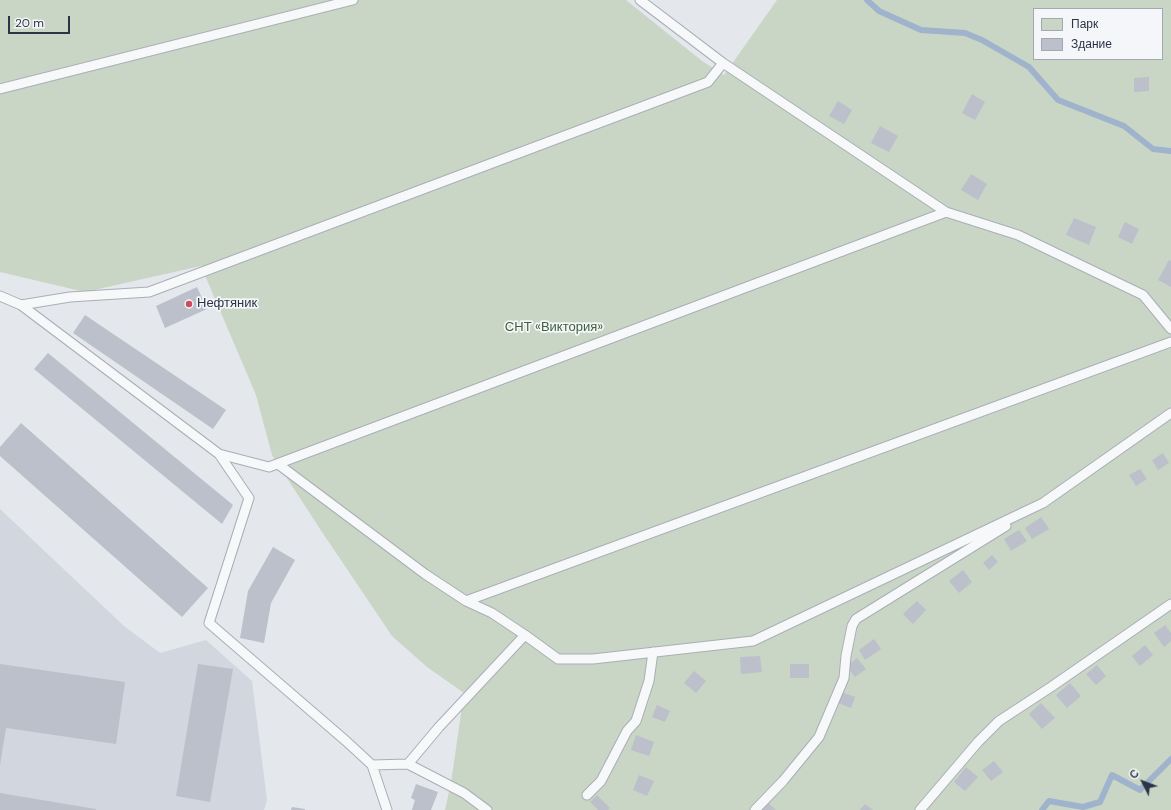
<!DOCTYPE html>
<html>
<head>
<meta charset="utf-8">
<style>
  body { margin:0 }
  #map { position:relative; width:1171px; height:810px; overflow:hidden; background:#e4e7ec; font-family:"DM Sans",sans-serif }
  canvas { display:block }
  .legend { position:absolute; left:1033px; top:8px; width:130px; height:52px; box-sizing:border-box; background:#f4f6f9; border:1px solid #a4a8b1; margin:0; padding:5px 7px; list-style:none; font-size:12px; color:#2b3445 }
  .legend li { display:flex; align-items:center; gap:8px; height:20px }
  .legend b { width:20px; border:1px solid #a4a8b1 }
  .north { position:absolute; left:1123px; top:762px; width:40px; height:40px; -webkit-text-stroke:3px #f4f6f9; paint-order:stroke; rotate:312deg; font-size:11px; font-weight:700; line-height:16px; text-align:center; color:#2b3445 }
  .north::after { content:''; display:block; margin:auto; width:14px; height:18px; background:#2b3445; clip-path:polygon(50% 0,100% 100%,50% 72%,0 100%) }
  .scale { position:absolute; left:8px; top:16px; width:62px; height:18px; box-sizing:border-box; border:2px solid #2b3445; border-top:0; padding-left:5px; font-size:12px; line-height:14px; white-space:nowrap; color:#2b3445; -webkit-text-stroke:3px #f4f6f9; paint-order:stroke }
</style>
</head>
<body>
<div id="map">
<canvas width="1171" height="810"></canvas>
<ul class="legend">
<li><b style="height:11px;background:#c9d6c5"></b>Парк</li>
<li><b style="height:11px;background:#bbc0ca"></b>Здание</li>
</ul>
<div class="north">С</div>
<div class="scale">20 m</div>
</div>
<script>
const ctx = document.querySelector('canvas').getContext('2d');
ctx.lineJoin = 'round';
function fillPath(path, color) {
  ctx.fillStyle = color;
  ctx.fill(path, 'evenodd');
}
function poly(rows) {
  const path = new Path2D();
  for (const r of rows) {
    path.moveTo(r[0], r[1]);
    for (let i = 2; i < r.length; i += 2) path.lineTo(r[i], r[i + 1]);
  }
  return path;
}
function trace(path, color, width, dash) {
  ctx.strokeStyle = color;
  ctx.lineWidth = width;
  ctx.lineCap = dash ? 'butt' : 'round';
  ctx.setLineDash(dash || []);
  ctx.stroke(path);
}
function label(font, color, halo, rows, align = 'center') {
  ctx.font = font + ' "DM Sans",sans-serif';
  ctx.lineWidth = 3.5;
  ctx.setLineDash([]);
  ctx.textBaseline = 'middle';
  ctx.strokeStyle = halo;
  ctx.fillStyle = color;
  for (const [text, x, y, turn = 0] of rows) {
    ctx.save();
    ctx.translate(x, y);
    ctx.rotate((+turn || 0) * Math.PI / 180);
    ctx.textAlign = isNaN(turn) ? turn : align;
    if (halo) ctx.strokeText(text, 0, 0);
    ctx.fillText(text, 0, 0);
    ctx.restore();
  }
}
const built = poly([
  [0,509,124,626,160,653,206,640,252,681,267,800,264,810,0,810]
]);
const green = poly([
  [0,0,626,0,702,61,724,75,777,0,1171,0,1171,810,445,810,451,783,464,693,427,667,392,636,320,529,272,455,256,395,201,266,85,292,0,272],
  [1034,9,1162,9,1162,59,1034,59]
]);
const stream = poly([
  [867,0,879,11,921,30,965,33,982,40,1029,67,1058,100,1124,126,1153,149,1171,151],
  [1042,810,1049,801,1083,807,1100,802,1112,775,1140,790,1171,759]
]);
const building = poly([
  [1149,77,1149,91,1134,92,1134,78],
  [972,94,985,102,975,120,962,113],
  [838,101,852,110,844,124,829,116],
  [880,126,898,136,889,152,871,143],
  [971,174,987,184,978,200,961,190],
  [1074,218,1096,227,1089,245,1066,235],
  [1125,222,1139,229,1132,244,1118,237],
  [1169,260,1171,261,1171,287,1158,280],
  [197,287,207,309,165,328,156,306],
  [85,315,226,410,213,429,73,333],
  [48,353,233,505,222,524,34,369],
  [21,423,208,588,182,617,0,456,0,447],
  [1163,453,1169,463,1158,470,1152,460],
  [1140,469,1147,479,1136,486,1129,475],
  [1041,517,1049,529,1032,539,1025,528],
  [1019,530,1027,541,1011,551,1004,539],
  [273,547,295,560,271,603,264,643,240,638,248,591],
  [992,555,998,562,989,570,983,563],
  [963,570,972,582,959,593,949,581],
  [917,601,926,610,913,624,903,614],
  [1165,625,1171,633,1171,641,1164,647,1154,633],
  [874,639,881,649,865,660,859,650],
  [1145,645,1153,655,1140,666,1132,656],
  [760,656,762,672,741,674,740,657],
  [857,658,866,669,855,677,847,666],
  [0,664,125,682,116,744,6,728,0,765],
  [198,664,233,669,210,802,176,796],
  [790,664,809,664,809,678,790,678],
  [1097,665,1106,676,1096,685,1086,674],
  [694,671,706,681,696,693,684,683],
  [1070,683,1081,696,1067,708,1056,695],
  [842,692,855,697,851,708,838,703],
  [1041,703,1055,718,1042,729,1029,714],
  [657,705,670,711,665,722,652,717],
  [636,735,654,742,649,756,631,750],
  [994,761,1003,772,991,781,982,770],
  [966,767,978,777,965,791,954,782],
  [639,775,654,781,647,796,633,790],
  [416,784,438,792,431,810,412,810,415,800,411,798],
  [0,793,96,809,96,810,0,810],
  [597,795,610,808,608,810,598,810,590,802],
  [767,802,776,810,760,810],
  [865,804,873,810,860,810],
  [292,807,305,809,305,810,291,810]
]);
const service = poly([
  [0,89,353,0],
  [946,212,1018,235,1143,295,1171,329],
  [0,296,21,305,219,454,249,498,209,623,346,741,372,765,387,810],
  [21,305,70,297,149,292,708,82,723,63],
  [219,454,269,467,946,212,723,63,640,0],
  [278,464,425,574,466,601,1171,342],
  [466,601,492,613,525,635],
  [408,764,439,727,525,635,558,659,593,659,753,641,1043,503,1171,413],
  [372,765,408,764,464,793,487,810],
  [587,795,601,781,627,731,636,721,649,681,653,652],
  [755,810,783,781,819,737,844,678,846,656,852,626,856,619,1006,526],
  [920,810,978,742,999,721,1051,687,1171,604]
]);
const markers = [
  [189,304,4,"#d1495b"]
];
const poiNames = [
  ["Нефтяник",197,304]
];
const parkNames = [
  ["СНТ «Виктория»",554,328]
];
fillPath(built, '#d2d6de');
fillPath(green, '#c9d6c5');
trace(stream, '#9fb4cc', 6);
fillPath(building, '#bbc0ca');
trace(service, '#a9aeb7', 11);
trace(service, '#f7f8fa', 9);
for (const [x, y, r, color] of markers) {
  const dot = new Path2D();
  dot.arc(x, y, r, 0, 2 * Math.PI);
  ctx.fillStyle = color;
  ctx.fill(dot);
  trace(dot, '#f4f6f9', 1.5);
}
label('13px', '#2b3445', '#f4f6f9', poiNames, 'left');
label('13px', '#3f6138', '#f4f6f9', parkNames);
</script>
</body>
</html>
